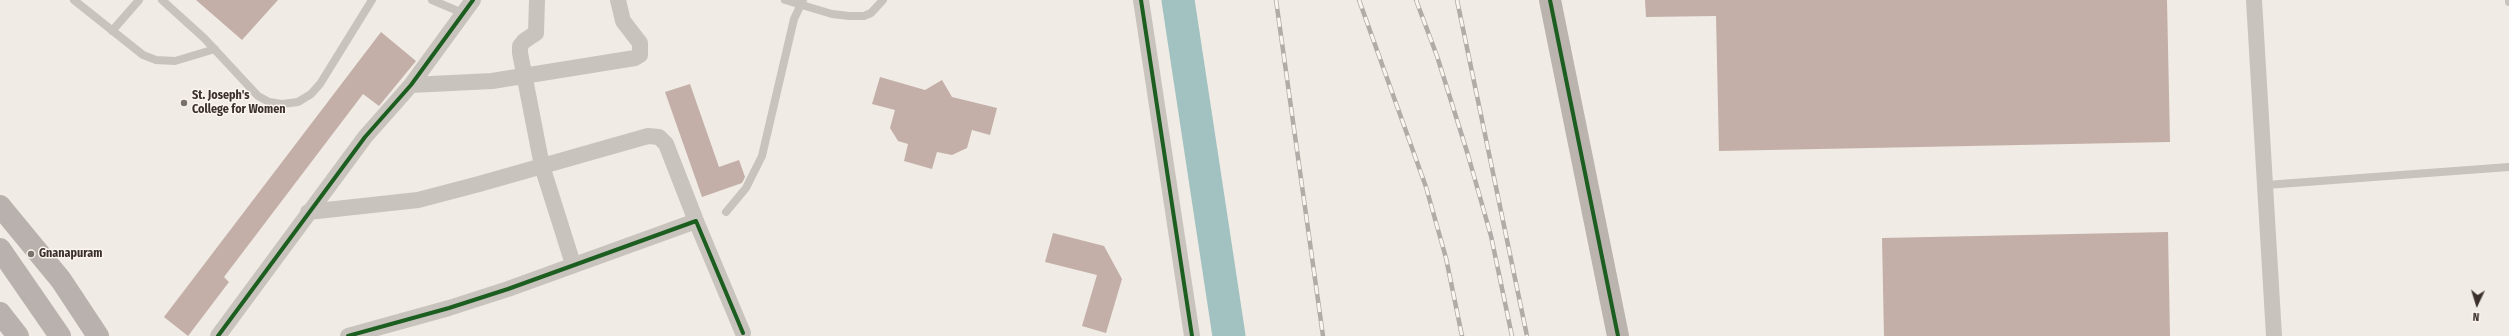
<!DOCTYPE html>
<html>
<head>
<meta charset="utf-8">
<style>
  body { margin:0 }
  #map { position:relative; width:2509px; height:336px; overflow:hidden; background:#f0ebe5; font-family:"Fira Sans Condensed",sans-serif }
  canvas { display:block }
  .north { position:absolute; left:2457px; top:284px; width:40px; height:40px; -webkit-text-stroke:3px #fbf5ee; paint-order:stroke; rotate:184deg; font-size:11px; font-weight:700; line-height:16px; text-align:center; color:#3b302b }
  .north::after { content:''; display:block; margin:auto; width:14px; height:18px; background:#3b302b; clip-path:polygon(50% 0,100% 100%,50% 72%,0 100%) }
</style>
</head>
<body>
<div id="map">
<canvas width="2509" height="336"></canvas>
<div class="north">N</div>
</div>
<script>
const ctx = document.querySelector('canvas').getContext('2d');
ctx.lineJoin = 'round';
function poly(rows) {
  const path = new Path2D();
  for (const r of rows) {
    path.moveTo(r[0], r[1]);
    for (let i = 2; i < r.length; i += 2) path.lineTo(r[i], r[i + 1]);
  }
  return path;
}
function trace(path, color, width, dash) {
  ctx.strokeStyle = color;
  ctx.lineWidth = width;
  ctx.lineCap = dash ? 'butt' : 'round';
  ctx.setLineDash(dash || []);
  ctx.stroke(path);
}
function fillPath(path, color) {
  ctx.fillStyle = color;
  ctx.fill(path, 'evenodd');
}
function label(font, color, halo, rows, align = 'center') {
  ctx.font = font + ' "Fira Sans Condensed",sans-serif';
  ctx.lineWidth = 3;
  ctx.setLineDash([]);
  ctx.textBaseline = 'middle';
  ctx.strokeStyle = halo;
  ctx.fillStyle = color;
  for (const [text, x, y, turn = 0] of rows) {
    ctx.save();
    ctx.translate(x, y);
    ctx.rotate((+turn || 0) * Math.PI / 180);
    ctx.textAlign = isNaN(turn) ? turn : align;
    if (halo) ctx.strokeText(text, 0, 0);
    ctx.fillText(text, 0, 0);
    ctx.restore();
  }
}
const river = poly([
  [1178,0,1229,336]
]);
const building = poly([
  [196,0,278,0,242,40],
  [1645,0,2167,0,2170,142,1719,151,1716,16,1646,17],
  [381,32,416,61,379,106,363,94,224,277,229,282,188,336,164,317],
  [880,77,925,90,942,80,952,97,997,108,990,135,972,130,967,148,952,155,937,152,932,169,904,161,908,144,898,141,890,128,895,110,872,104],
  [690,84,719,167,739,160,745,177,742,183,702,197,665,92],
  [2168,232,2170,336,1884,336,1882,238],
  [1053,233,1104,246,1122,279,1106,333,1082,326,1097,275,1045,262]
]);
const lane = poly([
  [74,0,143,55,156,60,175,61,215,49],
  [162,0,204,38,258,96,269,102,282,104,298,102,311,94,320,84,372,0],
  [432,0,465,14],
  [785,0,832,14,849,16,864,16,871,13,883,0],
  [2509,0,2509,2],
  [112,31,139,0],
  [2266,185,2509,167],
  [726,212,746,188,762,156,794,19,803,0]
]);
const street = poly([
  [537,0,536,33,524,41,520,46,520,53,542,166,573,264],
  [1141,0,1192,336],
  [2254,0,2274,336],
  [411,85,492,81,635,58,640,55,640,43,623,21,618,0],
  [308,212,418,200,479,184,648,136,659,137,666,144,696,221],
  [218,336,365,137,411,85,473,0],
  [348,336,449,308,508,289,696,221,743,333]
]);
const secondary = poly([
  [1550,0,1618,336]
]);
const primary = poly([
  [0,206,61,280,98,336],
  [0,249,60,336],
  [0,313,18,336]
]);
const rail = poly([
  [1276,0,1323,336],
  [1359,0,1426,187,1446,258,1462,336],
  [1416,0,1437,56,1468,155,1491,236,1512,336],
  [1457,0,1527,336]
]);
const cycleway = poly([
  [1141,0,1192,336],
  [1550,0,1618,336],
  [218,336,365,137,411,85,473,0],
  [348,336,449,308,508,289,696,221,743,333]
]);
const markers = [
  [184,103,4,"#7a716c"],
  [31,254,4,"#7a716c"]
];
const poiNames = [
  ["St. Joseph's",192,96],
  ["College for Women",192,110],
  ["Gnanapuram",39,254]
];
trace(river, '#a1c2c1', 33);
fillPath(building, '#c3afa7');
trace(lane, '#c9c3be', 8);
trace(street, '#c9c3be', 16);
trace(secondary, '#bab3ae', 22);
trace(primary, '#b8b1ad', 22);
trace(rail, '#b1aca8', 4.5);
trace(rail, '#fbf5ee', 3, [9]);
trace(cycleway, '#1b5e20', 4);
for (const [x, y, r, color] of markers) {
  const dot = new Path2D();
  dot.arc(x, y, r, 0, 2 * Math.PI);
  ctx.fillStyle = color;
  ctx.fill(dot);
  trace(dot, '#fbf5ee', 1.5);
}
label('bold 12px', '#3b302b', '#fbf5ee', poiNames, 'left');
</script>
</body>
</html>
